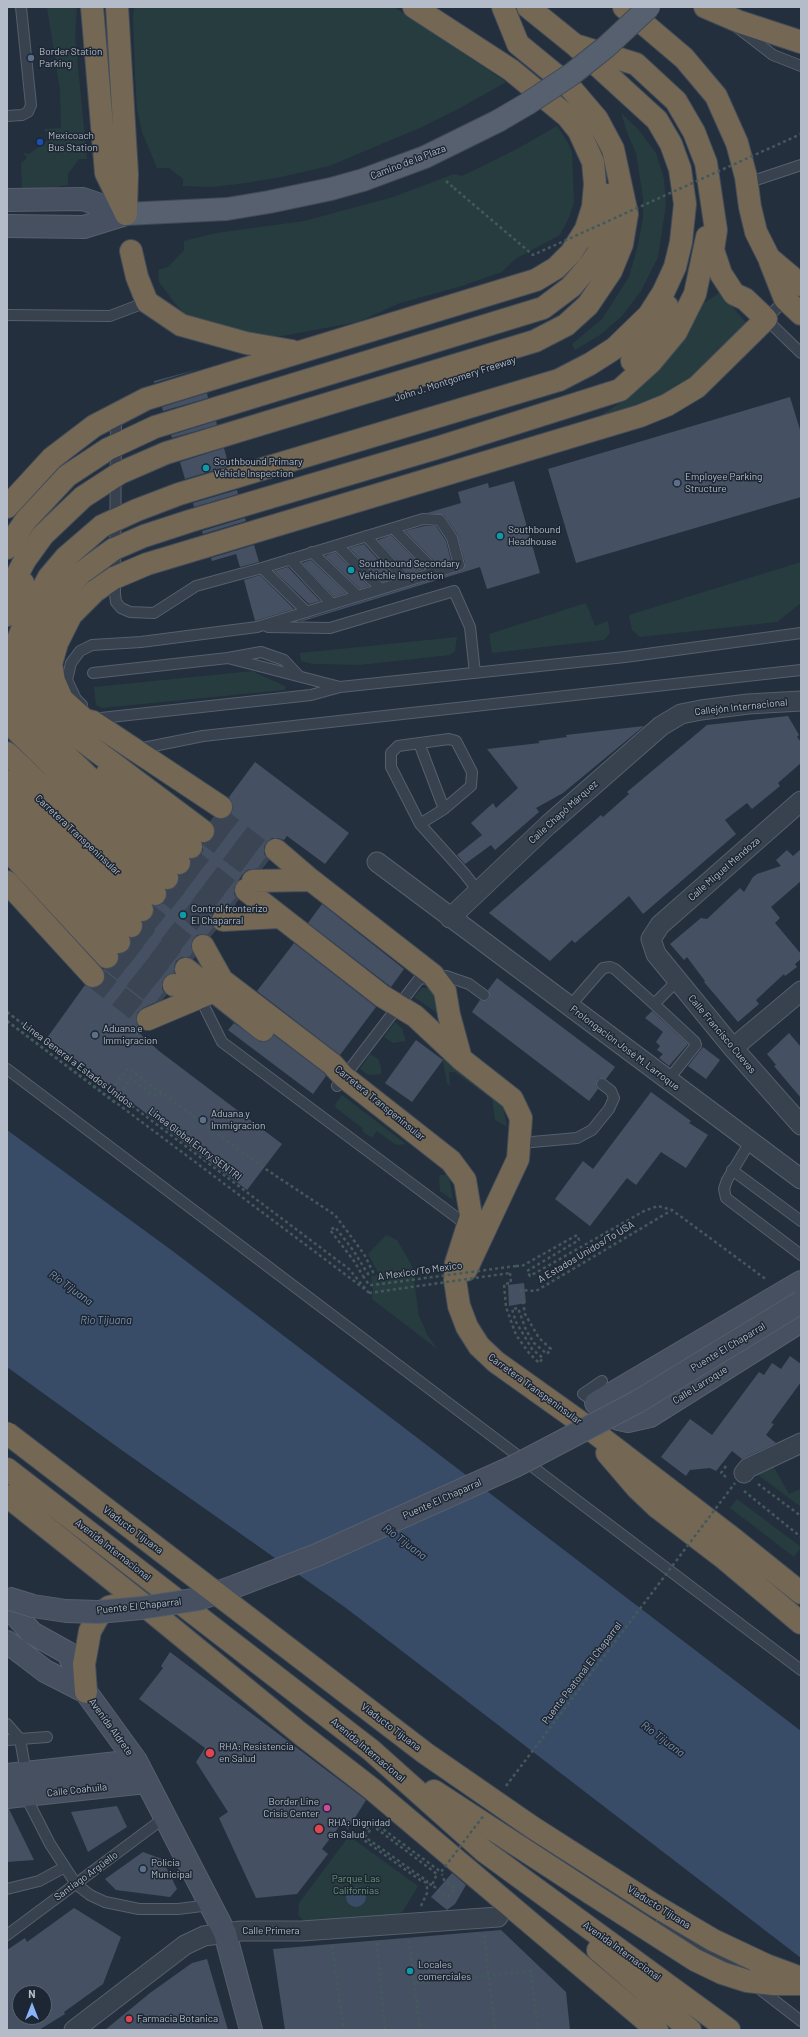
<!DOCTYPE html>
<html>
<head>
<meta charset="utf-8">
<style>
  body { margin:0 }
  #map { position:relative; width:808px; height:2037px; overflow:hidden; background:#242f3e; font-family:Barlow,sans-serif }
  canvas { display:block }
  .frame { position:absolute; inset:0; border:8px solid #b4bcc9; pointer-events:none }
  .north { position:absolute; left:12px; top:1985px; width:40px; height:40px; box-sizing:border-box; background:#1d2633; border:1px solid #59626f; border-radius:50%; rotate:0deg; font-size:11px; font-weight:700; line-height:16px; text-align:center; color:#b4bcc9 }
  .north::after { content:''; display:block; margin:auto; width:14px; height:18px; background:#8ab4f8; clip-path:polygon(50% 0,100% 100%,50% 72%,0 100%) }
</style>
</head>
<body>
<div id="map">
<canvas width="808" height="2037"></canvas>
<div class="frame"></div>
<div class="north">N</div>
</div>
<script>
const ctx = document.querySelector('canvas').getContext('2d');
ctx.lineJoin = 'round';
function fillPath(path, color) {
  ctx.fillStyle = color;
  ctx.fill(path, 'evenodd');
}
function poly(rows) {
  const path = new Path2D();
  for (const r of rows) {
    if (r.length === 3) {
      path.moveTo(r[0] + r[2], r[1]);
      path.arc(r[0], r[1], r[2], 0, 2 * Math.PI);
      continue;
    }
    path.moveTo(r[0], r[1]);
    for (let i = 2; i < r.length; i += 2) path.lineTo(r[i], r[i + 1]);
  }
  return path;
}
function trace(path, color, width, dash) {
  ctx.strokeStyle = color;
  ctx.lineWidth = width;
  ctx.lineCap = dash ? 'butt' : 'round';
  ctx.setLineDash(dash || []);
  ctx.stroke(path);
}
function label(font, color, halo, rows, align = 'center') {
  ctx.font = font + ' Barlow,sans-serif';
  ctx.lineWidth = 3;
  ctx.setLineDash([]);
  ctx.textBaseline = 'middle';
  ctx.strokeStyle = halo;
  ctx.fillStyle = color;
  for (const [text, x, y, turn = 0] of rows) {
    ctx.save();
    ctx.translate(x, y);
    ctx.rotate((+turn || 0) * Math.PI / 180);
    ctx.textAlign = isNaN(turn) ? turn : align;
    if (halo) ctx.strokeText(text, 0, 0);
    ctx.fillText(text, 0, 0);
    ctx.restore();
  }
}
const green = poly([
  [47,7,77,7,75,36,87,159,79,159,68,174,68,185,22,193,21,163,27,158,23,152,29,154,51,138,44,129,61,128,60,90],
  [134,7,394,7,506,82,460,108,422,127,329,166,281,177,239,184,212,187,183,186,183,179,169,168,157,168,142,132,137,110,135,75,133,16],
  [621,113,638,129,656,153,664,179,666,205,658,257,641,291,622,316,600,335,575,350,572,344,602,319,629,277,637,249,643,218,643,198,636,153,628,135],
  [557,126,567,141,572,152,574,202,570,215,560,235,515,259,502,272,462,286,400,303,358,322,282,336,248,338,190,318,177,306,159,282,158,270,168,267,184,250,184,241,216,233,304,221,393,197,454,174,462,176,517,149],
  [720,292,748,325,684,383,650,403,596,418,625,400,648,378,697,308],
  [801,562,801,603,777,622,640,637,632,630,629,615],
  [586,603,595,626,608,621,610,633,604,640,492,653,489,634],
  [457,637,455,651,450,655,360,665,313,664,301,661,300,653],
  [252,671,285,686,285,690,102,708,96,705,94,687],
  [422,988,429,988,435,993,437,1013,414,997],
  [395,1022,402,1028,406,1041,393,1043,384,1037],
  [370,1054,378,1059,381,1067,381,1074,368,1075,360,1069],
  [442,1057,502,1102,507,1127,495,1120,492,1099,455,1072,449,1072,450,1086,447,1083],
  [342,1095,406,1144,396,1145,377,1131,372,1138,363,1132,362,1128,336,1108,335,1104],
  [439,1175,448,1175,449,1177,453,1200,440,1191],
  [386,1235,397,1240,412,1266,419,1316,428,1336,437,1349,372,1299,373,1289,371,1277,379,1274,368,1254],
  [772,1464,789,1494,800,1489,801,1507,754,1472],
  [737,1499,801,1547,794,1557,730,1508],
  [349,1836,418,1886,403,1911,396,1916,306,1923,298,1915,299,1903]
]);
const water = poly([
  [7,1130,174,1252,801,1731,801,1958,346,1608,123,1451,7,1367],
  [356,1897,10]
]);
const building = poly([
  [199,369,154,383,154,381],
  [207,393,208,398,163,411,162,407],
  [790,397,801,433,801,497,576,563,548,469],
  [216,421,217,425,172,438,171,435],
  [224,448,229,466,185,479,180,462],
  [514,481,540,573,487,589,480,567,303,621,299,621,463,570,465,563,457,534,444,515,427,513,461,503,458,492,488,483,489,488],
  [237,490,238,494,194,507,193,503],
  [245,518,246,521,203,534,202,531],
  [424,526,436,526,446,541,451,561,438,565,405,531],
  [391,535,424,569,409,574,378,540],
  [364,544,395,578,383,582,349,548],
  [254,545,259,562,240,567,236,554,212,561,211,558],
  [335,552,369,586,360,589,325,556],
  [311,560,346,593,334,597,302,563],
  [288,567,320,601,309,604,274,571],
  [260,575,294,609,255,621,244,580],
  [788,716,799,735,797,737,801,742,801,763,778,783,780,786,752,809,747,803,725,820,736,834,643,914,629,896,575,943,572,940,550,961,489,913,601,815,603,817,629,794,627,792,707,725],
  [644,726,563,793,536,808,539,812,495,850,491,845,465,864,457,855,482,835,471,823,493,803,496,808,518,788,487,749,540,743,538,741,567,737,566,735],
  [255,762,349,833,325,864,287,836,284,840,278,838,272,838,267,842,264,847,264,854,269,860,265,865,262,868,247,870,242,875,234,888,234,894,238,900,233,907,217,909,212,914,211,921,216,930,211,936,203,934,197,935,193,939,191,946,195,957,193,959,188,957,182,957,176,961,174,967,174,973,165,977,162,983,162,989,166,995,163,999,143,1008,138,1012,136,1018,137,1024,140,1029,138,1032,159,1051,282,1144,247,1190,47,1038,85,985,95,988,102,985,105,979,103,969,109,969,116,966,119,960,119,954,127,951,131,946,131,938,140,935,143,929,143,922,151,918,154,913,154,906,164,903,167,897,167,890,176,887,179,881,179,875,188,871,191,866,191,859,200,855,203,850,203,843,208,842,213,838,215,832,215,826,211,821,214,817,221,819,227,818,231,814,233,807,229,797],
  [801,849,801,881,771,907,780,918,775,923,801,954,801,959,795,964,797,967,785,976,784,974,756,1000,759,1004,738,1022,704,982,705,981,687,957,684,960,670,944,701,918,707,919,740,888,744,892,753,877,757,874,781,866,776,860,787,850,793,856],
  [322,904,404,969,391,987,308,923],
  [294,943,376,1007,340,1055,257,991],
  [497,978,615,1067,606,1079,600,1078,597,1080,596,1086,598,1089,589,1101,472,1012,480,1000,484,1001,489,999,490,995,488,990],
  [652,1011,688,1044,669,1066,659,1058,663,1054,657,1050,660,1046,656,1042,663,1032,645,1018],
  [234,1023,261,1042,268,1041,274,1035,324,1073,326,1076,313,1094,228,1030],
  [789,1033,801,1047,801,1098,774,1066,776,1065,767,1054],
  [416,1040,443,1060,412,1102,385,1083],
  [703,1047,720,1060,706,1079,688,1066],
  [651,1092,691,1121,689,1123,708,1135,686,1168,661,1152,636,1185,627,1178,590,1226,555,1199,583,1161,593,1169],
  [524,1283,526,1303,509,1306,508,1285],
  [790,1356,801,1364,801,1382,771,1423,774,1424,766,1435,776,1443,742,1459,732,1451,716,1471,710,1468,690,1470,686,1476,661,1457,690,1419,712,1435,759,1372,764,1375,772,1363,781,1369],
  [170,1652,366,1800,348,1829,341,1824,322,1849,328,1854,297,1894,256,1898,219,1818,228,1812,196,1762,205,1748,139,1699,163,1668,161,1666],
  [117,1806,127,1827,88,1852,71,1812],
  [7,1809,9,1809,34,1860,7,1862],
  [143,1852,162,1859,177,1889,170,1897,116,1890,105,1879],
  [452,1873,466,1885,455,1904,447,1910,431,1897],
  [74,1908,121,1937,103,1984,64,2012,65,2014,39,2030,7,2030,7,1950,25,1938,27,1942],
  [20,1993,44,1993,44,2017,20,2017],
  [501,1930,566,1992,570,2030,285,2030,273,1949],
  [207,1959,228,2030,105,2030,150,1993,192,1963]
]);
const highwayTunnel = poly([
  [215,815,270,858],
  [203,831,259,873],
  [185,855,240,898],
  [173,871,229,913],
  [161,887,215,931],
  [142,910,197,954],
  [131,926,186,969],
  [119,942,174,985],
  [107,957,162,1000],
  [93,976,148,1019]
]);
const path = poly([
  [446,181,454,188],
  [7,1012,111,1091,128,1068,264,1168,335,1215,364,1254,373,1272,368,1274,353,1250,335,1227,330,1230,354,1261,363,1276],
  [7,1021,114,1102,131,1078,152,1095,163,1094],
  [516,1266,522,1266,577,1235,579,1240,527,1271,530,1276,644,1211,658,1206,672,1210,767,1280],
  [510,1273,511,1283,504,1284,506,1307,516,1335,529,1353,539,1363,543,1358,532,1349,516,1322,512,1309,518,1308,526,1330,534,1343,547,1354,551,1349,539,1338,525,1314,521,1290,536,1291,672,1210],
  [726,1477,721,1473,726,1466],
  [758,1484,801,1516],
  [744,1491,801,1537],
  [421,1906,427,1893,427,1881,365,1837,373,1826,437,1874,432,1885,448,1897,455,1888,444,1880,442,1874],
  [484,1935,495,2030],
  [409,1940,420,2030],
  [377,1943,385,2030],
  [332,1946,344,2030],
  [415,1983,531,1971,538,2030]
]);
const lane = poly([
  [738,28,773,55,801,66],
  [7,116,22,115,28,112,31,105,21,7],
  [747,183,801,165],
  [7,315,110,316,147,302],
  [766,319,787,298],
  [766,319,801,353],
  [393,528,436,572],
  [366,536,407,581],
  [337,545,381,589],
  [312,552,358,596],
  [290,559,332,604],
  [262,568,307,612],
  [268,627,330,628,454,591,470,627,475,673],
  [228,658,340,687,625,657,801,633],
  [93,673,228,658,261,652,284,660,298,675],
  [82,705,76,699,67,680,71,663,80,651,92,645,141,642,257,627,459,565,452,538,440,520,423,519,262,568,196,586,154,613,130,612,121,608,116,602,115,594,116,414],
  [92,719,311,695,340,687],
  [419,743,444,809],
  [138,749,203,736,801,670],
  [420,824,444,809,471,786,472,772,456,741,449,739,398,746,391,753,391,767,420,824,464,873,478,891],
  [199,996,222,1042,468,1226],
  [654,1004,695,1042,696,1045,668,1080],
  [569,1007,603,968,610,967,615,969,654,1004,677,981],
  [7,1069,801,1670],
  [337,1086,419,979,446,976,469,984,484,995],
  [750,1142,727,1180,724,1189,726,1198,801,1255],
  [521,1143,577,1138,592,1130,609,1109,614,1098,611,1091,602,1084],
  [732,1170,801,1221],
  [596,1403,583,1394,602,1381],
  [7,1724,20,1739,26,1773],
  [7,1740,47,1737],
  [25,1795,50,1844,76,1884,90,1895,105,1902,139,1909,178,1909,210,1905],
  [7,1889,39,1881,65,1867],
  [662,1921,739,1972],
  [7,1935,164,1818],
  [757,1987,801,2021]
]);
const street = poly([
  [801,801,660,925,651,939,656,954,733,1048,801,1125],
  [377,862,801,1179],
  [450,918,548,825,661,726,681,714,701,710,748,704,801,701],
  [733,1048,801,991],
  [744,1473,748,1468,801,1443],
  [74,2030,185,1945,204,1936,241,1931,302,1931,498,1917]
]);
const secondary = poly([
  [7,200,83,199,126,214],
  [7,226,84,227,126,214],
  [801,1282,596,1403,608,1414,619,1419,628,1421,650,1416,801,1321],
  [7,1606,32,1633,68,1653,86,1692,136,1761,225,1933,251,2030],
  [7,1642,45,1671,86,1692],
  [7,1775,136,1761],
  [7,1797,146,1782]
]);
const primary = poly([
  [126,214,227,209,269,202,331,189,363,180,425,157,498,121]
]);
const highway = poly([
  [92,7,106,173,126,214],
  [117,7,127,174,126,209],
  [624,7,684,58,716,96,737,143,746,177,750,207,756,232,769,258,801,285],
  [705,7,740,22,801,42],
  [131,251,137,277,147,302,181,325,246,343,292,351],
  [770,261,785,299,801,314],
  [632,361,646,347,667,306],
  [7,507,52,458,94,426,146,399,536,280,556,268,571,253,586,229,593,207,595,184,593,162,579,131,567,116,511,70,414,7],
  [7,548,26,520,67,476,108,449,155,427,543,308,571,287,589,266,598,253,607,209,607,195],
  [7,594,25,560,43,535,83,497,120,473,166,453,535,341,566,325,588,305,611,271,622,244,627,214,613,149,597,119,568,85,518,44,503,7],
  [7,615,23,583],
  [41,662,40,668,41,692,49,712,59,723,203,831],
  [18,666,13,680,10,699,11,723,17,731,167,878],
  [7,667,25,622,49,577,66,557,102,526,137,510,179,494,559,380,590,364,615,348,649,315,663,293,675,267,681,242,685,204,680,169,671,144,657,120,575,45,528,7],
  [7,753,155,894],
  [106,775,191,847],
  [7,781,142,910],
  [7,806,131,926],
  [221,807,93,722,85,720,62,699,54,681,51,664,57,643,71,615,95,591,114,578,147,564,640,416,667,405,697,387,766,319,745,299,734,294,721,274,713,250,716,230,706,163,694,132,676,101,636,64,575,45],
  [7,827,119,942],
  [7,849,107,957],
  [276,850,311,880,433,975,445,991,449,1015,461,1059],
  [179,863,35,726,29,711,26,694,27,671,42,629,62,594,81,573,114,549,144,536,190,521,440,447,620,390,651,362,676,332,695,294,707,237],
  [253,881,311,880],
  [7,882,93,976],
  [246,890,382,996,415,1016,461,1059,512,1099,521,1118,518,1159,466,1270],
  [223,920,278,917],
  [203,946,222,980,332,1064,344,1077,451,1161,465,1180,471,1216,456,1263,455,1280,459,1306,467,1327,479,1346,496,1362,590,1429,735,1540,801,1593],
  [186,969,263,1030],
  [174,985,211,991],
  [148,1019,212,992],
  [607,1453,637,1488,657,1507,725,1559,801,1623],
  [7,1469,371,1750,484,1851,729,2030],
  [7,1496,140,1602,301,1734,372,1789,657,2030],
  [86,1692,84,1664,90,1631,99,1615,109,1607,117,1605],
  [434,1791,592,1894],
  [598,1950,690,2030]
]);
const pathBridge = poly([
  [454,188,533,255,801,134],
  [7,1012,349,1269,369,1293],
  [7,1021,366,1290],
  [363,1276,369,1285,373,1285,516,1266],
  [369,1293,510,1273],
  [506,1786,735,1483],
  [432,1885,420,1880,361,1838,372,1821,441,1872,484,1815]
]);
const secondaryBridge = poly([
  [7,1598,33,1606,66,1611,98,1612,141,1608,199,1599,236,1586,317,1555,515,1466,637,1402,801,1302]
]);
const primaryBridge = poly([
  [498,121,527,104,572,74,606,47,649,7]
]);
const highwayBridge = poly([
  [7,1433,425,1753,532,1827,654,1905,713,1940,766,1965,801,1978],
  [592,1894,695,1960,722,1973,747,1981,774,1984,801,1984]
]);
const markers = [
  [31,58,4,"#5c6f8a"],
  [40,142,4,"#1a4fb4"],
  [206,468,4,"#0f9aa8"],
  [677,483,4,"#5c6f8a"],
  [500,536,4,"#0f9aa8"],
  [351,570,4,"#0f9aa8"],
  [183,915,4,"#0f9aa8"],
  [95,1035,4,"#5c6f8a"],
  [203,1120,4,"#5c6f8a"],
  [210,1753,5,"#e0444e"],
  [327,1808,4,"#d1479c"],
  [319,1829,5,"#e0444e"],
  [143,1869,4,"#5c6f8a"],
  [410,1971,4,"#0f9aa8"],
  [129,2019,4,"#e0444e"]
];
const poiNames = [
  ["Border Station",39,52],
  ["Parking",39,64],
  ["Mexicoach",48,136],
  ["Bus Station",48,148],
  ["Southbound Primary",214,462],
  ["Vehicle Inspection",214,474],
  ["Employee Parking",685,477],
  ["Structure",685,489],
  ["Southbound",508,530],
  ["Headhouse",508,542],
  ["Southbound Secondary",359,564],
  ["Vehichle Inspection",359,576],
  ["Control fronterizo",191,909],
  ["El Chaparral",191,921],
  ["Aduana e",103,1029],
  ["Immigracion",103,1041],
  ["Aduana y",211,1114],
  ["Immigracion",211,1126],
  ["RHA: Resistencia",219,1747],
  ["en Salud",219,1759],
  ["Border Line",319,1802,"right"],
  ["Crisis Center",319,1814,"right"],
  ["RHA: Dignidad",328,1823],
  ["en Salud",328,1835],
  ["Policia",151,1863],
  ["Municipal",151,1875],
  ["Locales",418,1965],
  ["comerciales",418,1977],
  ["Farmacia Botanica",137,2019]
];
const streetNames = [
  ["Camino de la Plaza",408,162,-21],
  ["John J. Montgomery Freeway",455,379,-18],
  ["Callejón Internacional",741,707,-6],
  ["Calle Chapó Márquez",563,812,-42],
  ["Carretera Transpeninsular",78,835,43],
  ["Calle Miguel Mendoza",724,869,-41],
  ["Calle Francisco Cuevas",722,1034,50],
  ["Prolongación José M. Larroque",625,1048,37],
  ["Linea General a Estados Unidos",78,1065,37],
  ["Carretera Transpeninsular",380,1103,39],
  ["Linea Global Entry SENTRI",195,1144,37],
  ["A Estados Unidos/To USA",586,1252,-31],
  ["A Mexico/To Mexico",420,1271,-8],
  ["Puente El Chaparral",728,1347,-31],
  ["Calle Larroque",700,1385,-32],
  ["Carretera Transpeninsular",535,1389,36],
  ["Puente El Chaparral",442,1499,-24],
  ["Viaducto Tijuana",133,1530,37],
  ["Avenida Internacional",113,1550,38],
  ["Puente El Chaparral",139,1606,-6],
  ["Puente Peatonal El Chaparral",582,1673,-53],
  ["Avenida Aldrete",111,1727,54],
  ["Viaducto Tijuana",391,1727,37],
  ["Avenida Internacional",368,1750,40],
  ["Calle Coahuila",77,1790,-6],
  ["Santiago Argüello",86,1876,-36],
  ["Viaducto Tijuana",659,1907,32],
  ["Calle Primera",271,1931],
  ["Avenida Internacional",622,1951,36]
];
const parkNames = [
  ["Parque Las",356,1879],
  ["Californias",356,1891]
];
const waterNames = [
  ["Río Tijuana",71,1288,36],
  ["Rio Tijuana",106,1320],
  ["Río Tijuana",405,1542,37],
  ["Río Tijuana",663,1739,37]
];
fillPath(green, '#263c3f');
fillPath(water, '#394c67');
fillPath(building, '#455162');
trace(highwayTunnel, '#3a4453', 22, [22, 11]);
trace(lane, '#565f6c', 12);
trace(street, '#565f6c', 21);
trace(secondary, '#565f6c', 24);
trace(primary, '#414a57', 24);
trace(highway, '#434c59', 24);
trace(path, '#44595c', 2.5, [3, 3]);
trace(lane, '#38414e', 10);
trace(street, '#38414e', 19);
trace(secondary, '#465061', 22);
trace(primary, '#56606e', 22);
trace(highway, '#746855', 22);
trace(secondaryBridge, '#565f6c', 24, []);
trace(primaryBridge, '#414a57', 24, []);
trace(highwayBridge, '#434c59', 24, []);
trace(pathBridge, '#44595c', 2.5, [3, 3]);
trace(secondaryBridge, '#465061', 22);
trace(primaryBridge, '#56606e', 22);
trace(highwayBridge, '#746855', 22);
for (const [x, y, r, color] of markers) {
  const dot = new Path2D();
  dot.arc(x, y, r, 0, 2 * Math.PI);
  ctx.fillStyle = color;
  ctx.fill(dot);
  trace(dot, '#1d2633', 1.5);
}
label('10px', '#b4bcc9', '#1d2633', poiNames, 'left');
label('10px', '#b4bcc9', '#1d2633', streetNames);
label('10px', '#6b9a76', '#1d2633', parkNames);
label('italic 11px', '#7c92b1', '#1d2633', waterNames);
</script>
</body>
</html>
